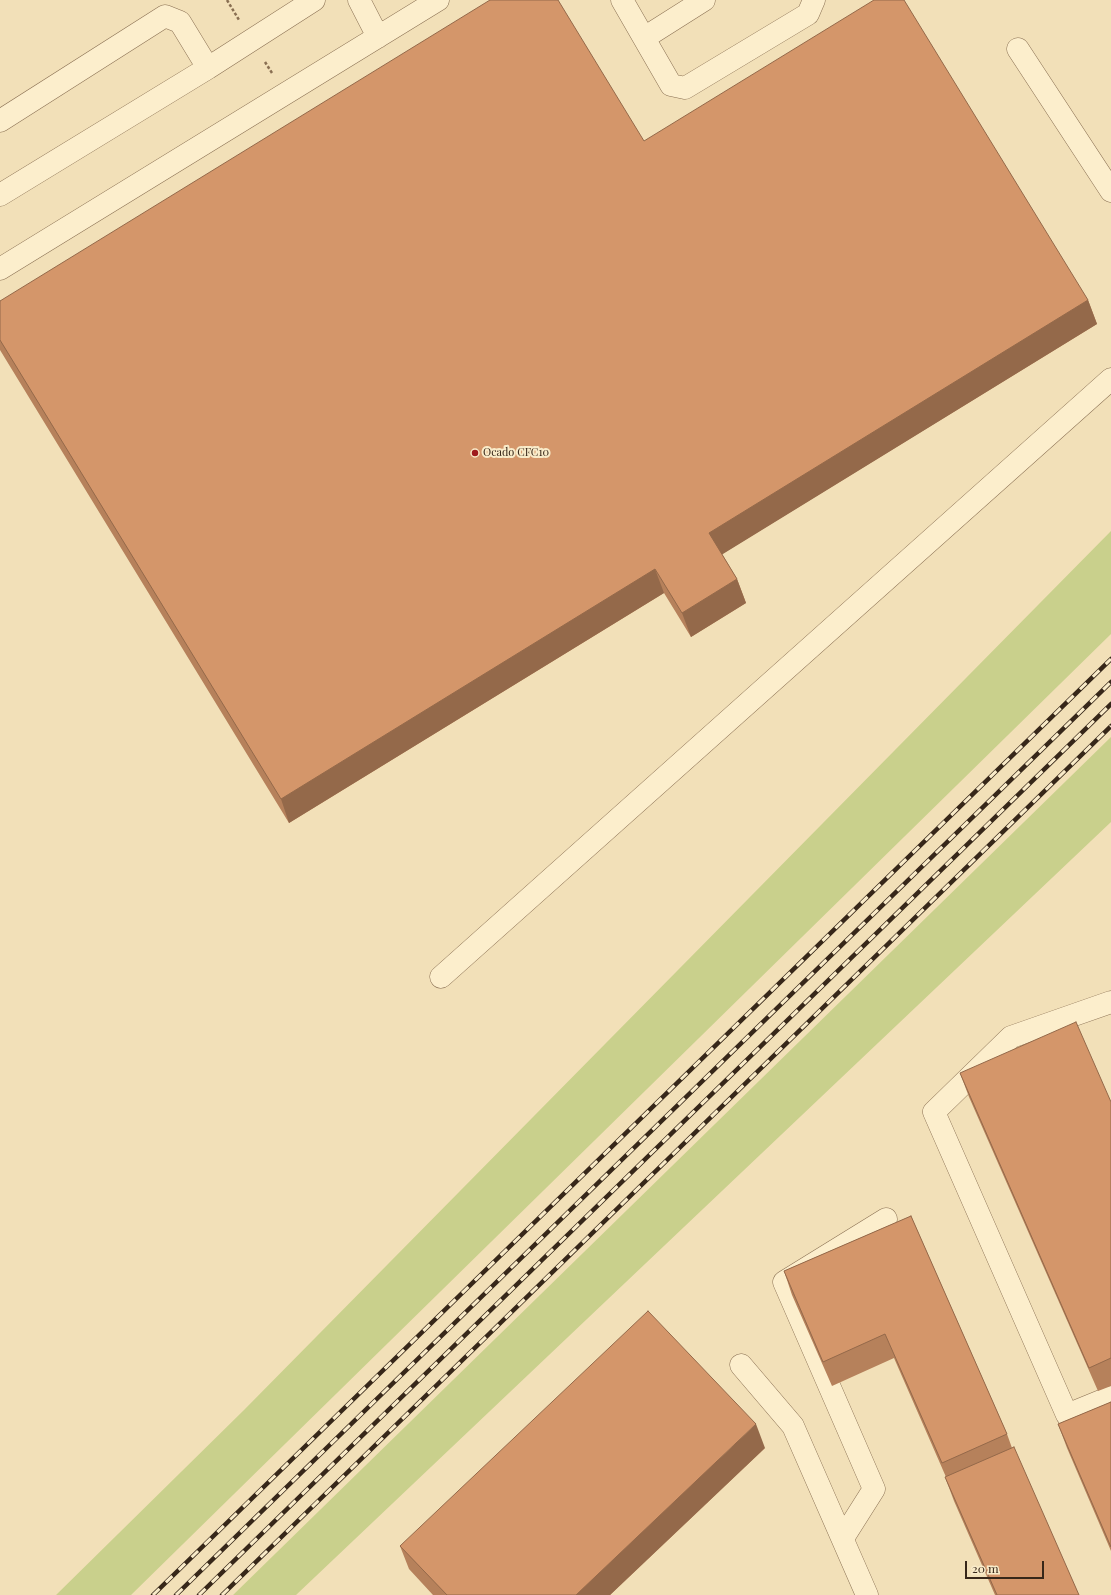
<!DOCTYPE html>
<html>
<head>
<meta charset="utf-8">
<style>
  body { margin:0 }
  #map { position:relative; width:1111px; height:1595px; overflow:hidden; background:#f2e0b8; font-family:"Playfair Display",serif }
  canvas { display:block }
  .scale { position:absolute; left:965px; top:1561px; width:79px; height:18px; box-sizing:border-box; border:2px solid #372719; border-top:0; padding-left:5px; font-size:12px; line-height:14px; white-space:nowrap; color:#372719; -webkit-text-stroke:3px #f9ebc9; paint-order:stroke }
</style>
</head>
<body>
<div id="map">
<canvas width="1111" height="1595"></canvas>
<div class="scale">20 m</div>
</div>
<script>
const ctx = document.querySelector('canvas').getContext('2d');
ctx.lineJoin = 'round';
function fillPath(path, color) {
  ctx.fillStyle = color;
  ctx.fill(path, 'evenodd');
}
function poly(rows) {
  const path = new Path2D();
  for (const r of rows) {
    path.moveTo(r[0], r[1]);
    for (let i = 2; i < r.length; i += 2) path.lineTo(r[i], r[i + 1]);
  }
  return path;
}
function trace(path, color, width, dash) {
  ctx.strokeStyle = color;
  ctx.lineWidth = width;
  ctx.lineCap = dash ? 'butt' : 'round';
  ctx.setLineDash(dash || []);
  ctx.stroke(path);
}
function label(font, color, halo, rows, align = 'center') {
  ctx.font = font + ' "Playfair Display",serif';
  ctx.lineWidth = 4;
  ctx.setLineDash([]);
  ctx.textBaseline = 'middle';
  ctx.strokeStyle = halo;
  ctx.fillStyle = color;
  for (const [text, x, y, turn = 0] of rows) {
    ctx.save();
    ctx.translate(x, y);
    ctx.rotate((+turn || 0) * Math.PI / 180);
    ctx.textAlign = isNaN(turn) ? turn : align;
    if (halo) ctx.strokeText(text, 0, 0);
    ctx.fillText(text, 0, 0);
    ctx.restore();
  }
}
const green = poly([
  [1111,531,1111,634,131,1595,56,1595,244,1410],
  [1111,737,1111,822,296,1595,233,1595]
]);
const path = poly([
  [227,0,239,20],
  [265,62,272,73]
]);
const minor = poly([
  [359,0,378,37],
  [622,0,671,85,685,88,808,14,814,0],
  [644,38,704,0],
  [1018,49,1111,191],
  [0,121,165,16,180,22,208,68],
  [0,195,208,68,314,0],
  [0,269,438,0],
  [441,977,1111,379],
  [1111,1002,1011,1037,934,1112,1067,1415,1111,1397],
  [741,1365,793,1426,867,1595],
  [843,1538,874,1489,784,1282,886,1219]
]);
const rail = poly([
  [153,1595,1111,659],
  [176,1595,1111,682],
  [199,1595,1111,704],
  [222,1595,1111,726]
]);
const wall = poly([
  [644,141,1088,300,1097,324,722,554,737,579,746,603,691,637,664,593,289,823,0,350,0,301],
  [960,1073,1111,1102,1111,1386,1098,1391,969,1097],
  [911,1216,1007,1434,1012,1448,1079,1595,995,1595,954,1501,945,1477,946,1477,894,1358,832,1386,792,1295,784,1271],
  [1111,1402,1111,1551,1067,1448,1058,1424],
  [765,1448,610,1595,433,1595,409,1569,400,1546]
]);
const shadedWall = poly([
  [1088,300,1097,324,718,557,709,533],
  [655,569,664,593,289,823,281,799],
  [737,579,746,603,691,637,682,613],
  [756,1424,765,1448,610,1595,576,1595]
]);
const building = poly([
  [490,0,558,0,644,141,874,0,904,0,1088,300,709,533,737,579,682,613,655,569,281,799,0,340,0,301,490,0],
  [1076,1022,1111,1102,1111,1358,1089,1368,960,1073,1076,1022],
  [911,1216,1007,1434,942,1463,885,1334,823,1362,784,1271,911,1216],
  [648,1311,756,1424,576,1595,447,1595,400,1546,648,1311],
  [1111,1402,1111,1547,1058,1424,1111,1402],
  [1014,1447,1079,1595,997,1595,945,1477,1014,1447]
]);
const markers = [
  [475,453,4,"#9e1c1e"]
];
const poiNames = [
  ["Ocado CFC10",483,453]
];
fillPath(green, '#c9d08c');
trace(minor, '#896f52', 23);
trace(path, '#896f52', 2.5, [3, 2]);
trace(minor, '#fceecc', 22);
trace(rail, '#372719', 4.5);
trace(rail, '#f9ebc9', 3, [9]);
fillPath(wall, '#b6815b');
fillPath(shadedWall, '#94694a');
fillPath(building, '#d4966a');
trace(building, '#94694a', 1);
for (const [x, y, r, color] of markers) {
  const dot = new Path2D();
  dot.arc(x, y, r, 0, 2 * Math.PI);
  ctx.fillStyle = color;
  ctx.fill(dot);
  trace(dot, '#f9ebc9', 1.5);
}
label('11px', '#372719', '#f9ebc9', poiNames, 'left');
</script>
</body>
</html>
